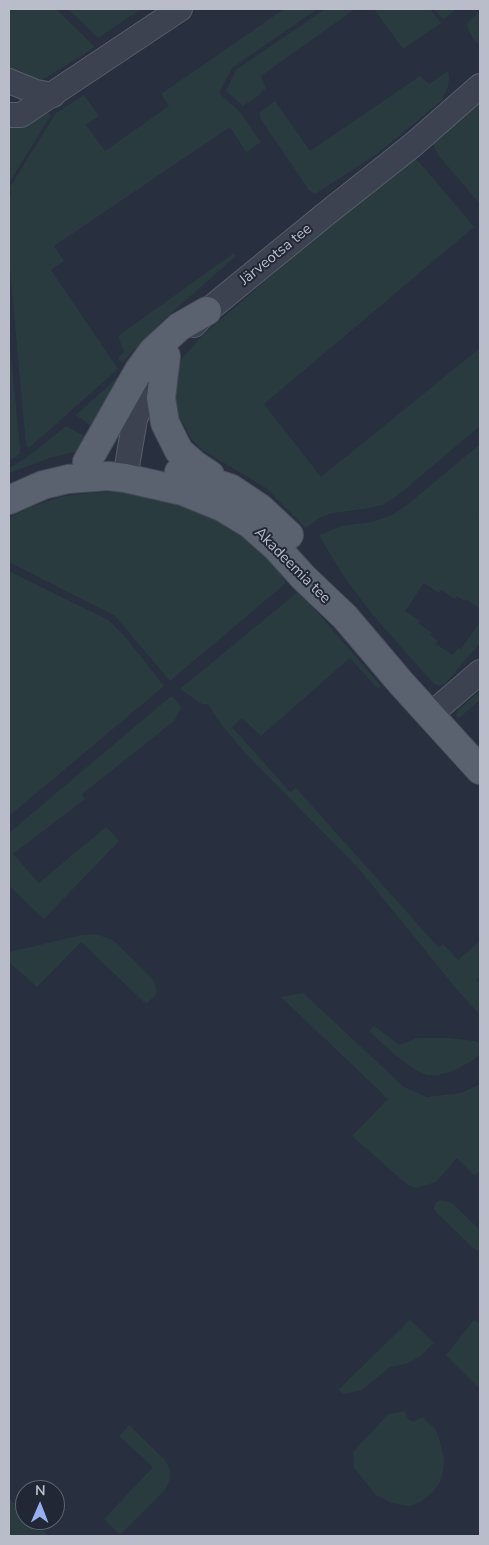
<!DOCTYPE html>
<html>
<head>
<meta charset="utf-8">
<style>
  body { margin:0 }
  #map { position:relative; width:489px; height:1545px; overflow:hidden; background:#282f3f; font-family:"Nunito Sans",sans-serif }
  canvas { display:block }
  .frame { position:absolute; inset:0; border:10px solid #b9bdca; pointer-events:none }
  .north { position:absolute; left:15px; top:1480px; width:50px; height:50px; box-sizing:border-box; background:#212734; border:1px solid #5e6370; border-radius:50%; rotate:1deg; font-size:14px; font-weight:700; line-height:20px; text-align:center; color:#b9bdca }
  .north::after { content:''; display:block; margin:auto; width:18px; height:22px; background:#97aff0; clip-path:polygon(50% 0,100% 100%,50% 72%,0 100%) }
</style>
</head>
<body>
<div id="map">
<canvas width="489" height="1545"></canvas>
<div class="frame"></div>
<div class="north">N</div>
</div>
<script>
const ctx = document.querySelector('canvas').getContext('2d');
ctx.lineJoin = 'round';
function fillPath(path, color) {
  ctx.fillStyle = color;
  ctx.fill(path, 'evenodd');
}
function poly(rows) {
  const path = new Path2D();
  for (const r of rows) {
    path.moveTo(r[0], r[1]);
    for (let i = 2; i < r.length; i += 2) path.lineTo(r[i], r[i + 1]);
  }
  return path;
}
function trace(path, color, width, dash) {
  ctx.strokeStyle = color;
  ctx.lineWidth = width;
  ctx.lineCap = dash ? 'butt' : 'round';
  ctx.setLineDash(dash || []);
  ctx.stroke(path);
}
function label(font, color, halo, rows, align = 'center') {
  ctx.font = font + ' "Nunito Sans",sans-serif';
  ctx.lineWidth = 4;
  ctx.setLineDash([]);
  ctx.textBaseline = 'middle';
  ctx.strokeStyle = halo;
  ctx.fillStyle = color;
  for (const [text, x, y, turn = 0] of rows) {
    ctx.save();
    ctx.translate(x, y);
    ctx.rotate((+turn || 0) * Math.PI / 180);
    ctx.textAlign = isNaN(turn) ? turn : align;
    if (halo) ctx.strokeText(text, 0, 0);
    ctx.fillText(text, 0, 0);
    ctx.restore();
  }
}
const green = poly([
  [9,9,56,9,95,47,34,85,9,74],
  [68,9,141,9,98,38],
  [284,9,317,9,232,68,219,93,239,111,261,142,246,152,230,127,54,246,64,261,51,270,118,369,29,448,26,445,9,258,9,197,11,194,10,187,56,113,84,95,99,116,86,125,105,151,169,106,161,94],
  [325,9,355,9,261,76,266,88,258,96,243,106,226,91,236,70],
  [374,9,430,9,441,23,403,49],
  [435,9,456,9,443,20],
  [480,10,480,45,474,40,469,31,467,23],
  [448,71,449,78,448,87,442,100,377,154,315,194,309,190,260,118,260,112,275,101,310,151,420,76,429,84],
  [480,97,480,204,439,156,433,145,434,135],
  [45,111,51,115,9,183,9,127],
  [413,158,420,163,474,227,264,404,321,477,480,348,480,426,397,496,383,505,370,508,333,513,319,518,306,528,266,488,201,449,191,438,183,423,172,420,178,363,202,336,404,161],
  [234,253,236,256,161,322,122,363,118,358,124,352,118,336],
  [9,337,20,448,20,454,9,461],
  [119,376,123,379,97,430,76,415],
  [66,426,86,437,79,451,50,458,9,473,9,468,26,458],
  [480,444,480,515,478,517,480,519,480,609,466,599,464,601,457,596,455,599,441,590,439,593,424,583,405,611,420,621,418,623,432,633,430,635,438,641,436,644,453,655,458,648,461,649,480,622,480,643,446,683,440,686,434,684,372,614,345,578,321,539,320,535,341,526,372,522,392,515,407,505],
  [118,492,145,495,179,503,210,516,242,534,271,558,286,583,170,681,115,616,9,562,9,518,31,507,60,497,90,493],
  [9,571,108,620,123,634,164,686,9,816],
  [299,591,381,686,378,689,350,658,261,736,242,718,232,727,290,792,296,788,439,948,443,944,458,960,480,941,480,976,476,980,480,984,480,1015,459,992,359,869,246,754,220,723,208,704,202,704,180,689],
  [480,691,480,700,459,718,456,716,458,710],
  [170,697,174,698,181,707,174,721,82,794,85,799,13,854,39,883,106,827,119,841,44,919,9,886,9,833],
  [96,934,113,940,153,979,156,987,156,995,146,1004,81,942,37,987,9,962,9,952,82,935],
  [303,993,404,1087,427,1097,461,1093,480,1084,480,1170,475,1176,457,1158,436,1182,416,1188,408,1185,352,1136,388,1099,281,997],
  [374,1026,400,1045,417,1038,449,1038,475,1041,480,1043,480,1055,470,1062,453,1071,438,1075,427,1075,417,1071,395,1055,369,1031],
  [441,1200,452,1203,478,1228,480,1231,480,1252,472,1247,437,1213,434,1208,436,1202],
  [410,1320,434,1343,419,1357,406,1364,390,1367,362,1390,344,1394,338,1390],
  [475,1320,480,1325,480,1389,446,1355,473,1321],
  [405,1411,408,1419,413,1422,423,1417,436,1430,441,1445,444,1460,443,1472,439,1484,433,1492,420,1502,410,1506,392,1503,376,1495,354,1468,353,1452,388,1414],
  [129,1425,165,1460,170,1469,170,1479,165,1490,120,1535,104,1519,153,1467,119,1436],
  [9,1498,25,1513,25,1520,33,1520,49,1536,9,1536]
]);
const minor = poly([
  [9,81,36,92,53,95],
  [9,115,21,115,180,9],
  [194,325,207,311,327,213,414,144,480,86],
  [125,478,135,419,153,376,164,359],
  [430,715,480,672]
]);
const major = poly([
  [166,356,161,398,165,423,179,451,195,465,210,475],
  [87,462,139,370,153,351,179,327,207,311],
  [179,472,230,488,260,508,289,535],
  [9,500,43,485,68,479,108,476,125,478,183,491,222,507,250,524,276,547,303,577,345,617,401,683,480,770]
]);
const streetNames = [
  ["Järveotsa tee",276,255,-39],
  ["Akadeemia tee",292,566,45]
];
fillPath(green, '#2a3b40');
trace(minor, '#575d6a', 26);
trace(major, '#464b58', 30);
trace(minor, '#3c424f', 24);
trace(major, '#5a616f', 28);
label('15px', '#b9bdca', '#212734', streetNames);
</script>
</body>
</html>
